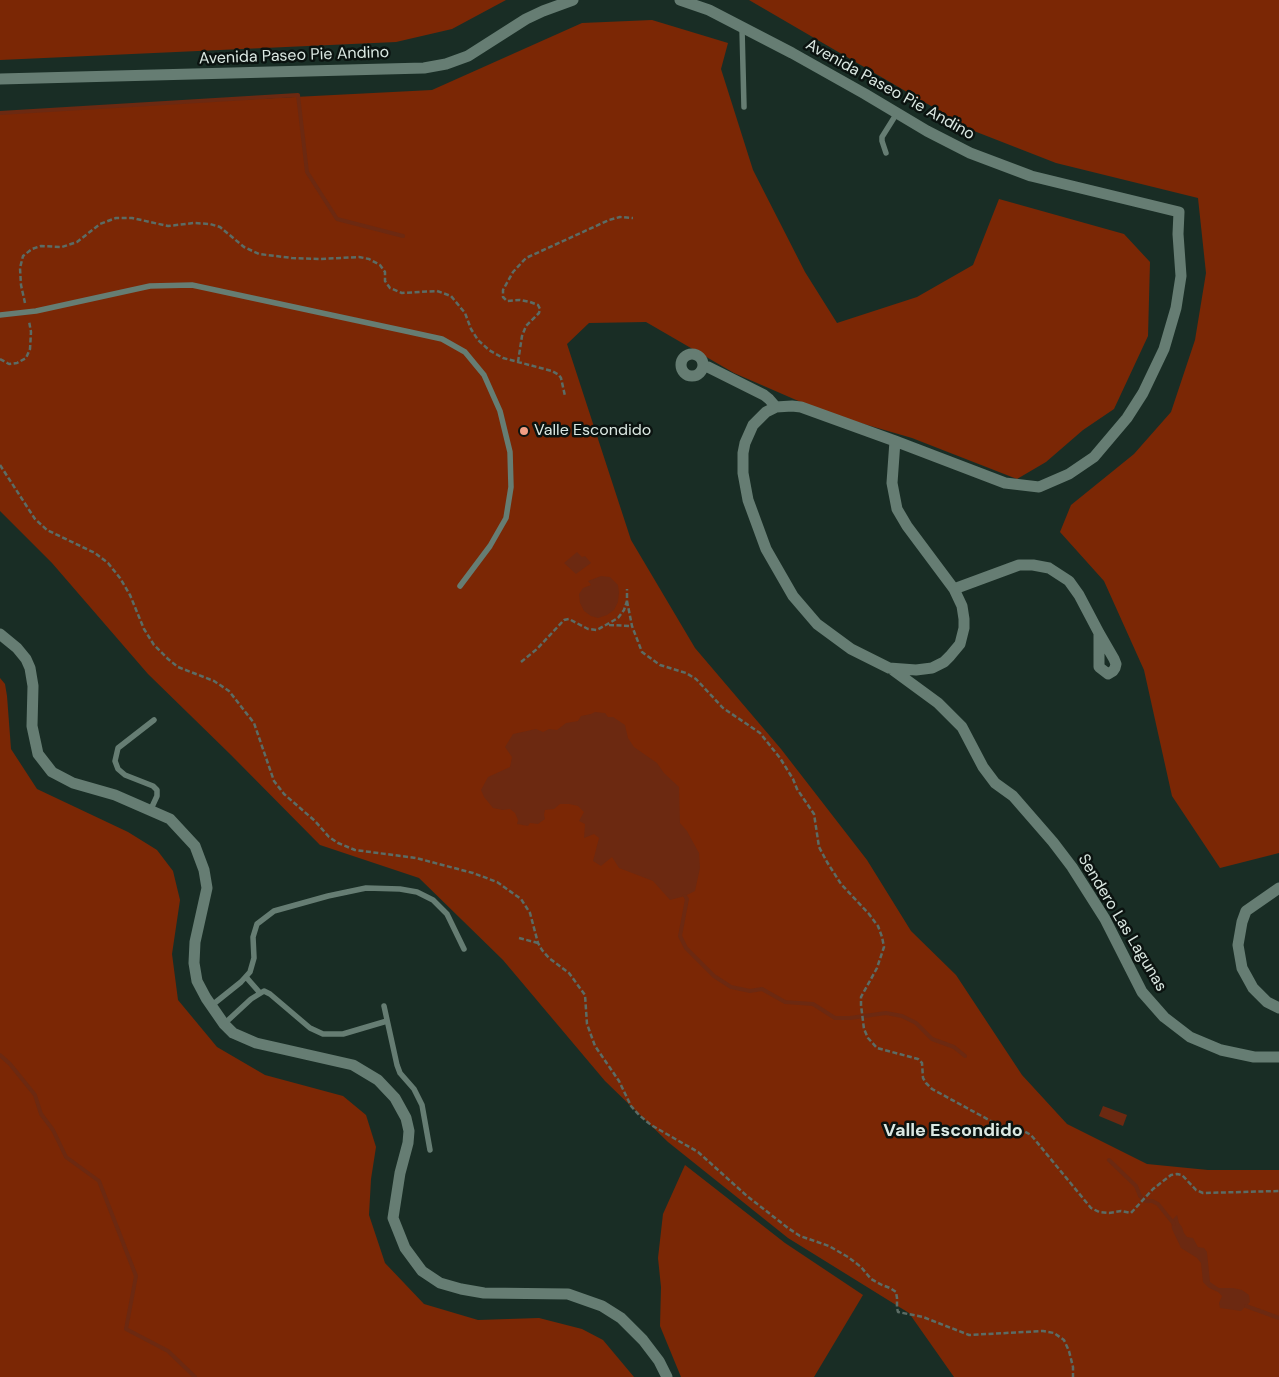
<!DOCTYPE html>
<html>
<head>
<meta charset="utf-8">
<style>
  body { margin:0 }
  canvas { display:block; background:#192d25 }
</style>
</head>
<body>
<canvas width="1279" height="1377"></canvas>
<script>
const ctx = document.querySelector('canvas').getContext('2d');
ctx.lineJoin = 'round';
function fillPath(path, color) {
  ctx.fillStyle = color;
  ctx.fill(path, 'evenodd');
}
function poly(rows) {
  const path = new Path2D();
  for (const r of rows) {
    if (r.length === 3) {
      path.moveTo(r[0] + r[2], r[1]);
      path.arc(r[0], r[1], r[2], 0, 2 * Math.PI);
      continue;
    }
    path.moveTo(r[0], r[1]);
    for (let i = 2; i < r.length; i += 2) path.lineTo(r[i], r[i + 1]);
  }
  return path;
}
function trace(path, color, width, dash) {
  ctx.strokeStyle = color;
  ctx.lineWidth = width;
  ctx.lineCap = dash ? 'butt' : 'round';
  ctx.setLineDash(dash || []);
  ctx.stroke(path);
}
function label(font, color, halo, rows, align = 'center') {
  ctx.font = font + ' "DM Sans",sans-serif';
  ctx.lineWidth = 5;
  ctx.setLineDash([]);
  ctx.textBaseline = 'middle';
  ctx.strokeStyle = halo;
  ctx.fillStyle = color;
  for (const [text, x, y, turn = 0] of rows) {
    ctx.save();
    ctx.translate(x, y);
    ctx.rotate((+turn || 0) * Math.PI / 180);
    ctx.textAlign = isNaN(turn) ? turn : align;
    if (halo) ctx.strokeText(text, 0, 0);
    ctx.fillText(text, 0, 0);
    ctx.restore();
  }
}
const green = poly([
  [0,0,506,0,452,29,396,42,0,60],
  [749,0,1279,0,1279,853,1220,868,1172,796,1144,670,1104,581,1060,532,1071,505,1134,454,1171,412,1195,340,1206,273,1198,198,1056,163,974,131],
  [652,20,728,43,721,69,753,170,805,272,837,323,917,297,973,265,999,199,1124,234,1150,262,1148,336,1114,409,1083,430,1046,462,1017,479,912,438,826,413,734,373,646,322,589,323,567,344,631,540,695,648,781,749,867,860,911,931,956,975,1022,1075,1067,1124,1147,1164,1208,1170,1279,1170,1279,1377,954,1377,909,1313,788,1238,668,1142,605,1081,503,960,419,878,320,845,231,755,148,674,52,563,0,511,0,112,432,90,582,23],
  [0,678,5,684,7,696,11,749,37,789,128,832,157,850,173,871,180,900,172,954,178,1000,217,1047,265,1075,343,1096,366,1115,376,1147,371,1179,369,1215,385,1263,424,1304,478,1320,539,1318,582,1329,603,1340,634,1377,0,1377],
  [685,1165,785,1243,863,1295,814,1377,681,1377,660,1326,661,1287,658,1258,663,1214]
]);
const water = poly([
  [577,552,582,557,585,556,591,563,576,574,564,563],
  [601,576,610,577,618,585,619,592,618,602,614,610,607,615,598,618,591,616,584,611,580,603,579,594,583,588,591,585,588,581],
  [595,712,605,713,608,717,613,717,625,725,628,738,634,747,657,763,664,773,679,787,680,823,687,831,699,853,700,868,695,891,685,896,670,900,653,881,619,868,612,857,601,866,593,861,599,838,594,834,584,838,585,824,579,821,584,812,578,806,569,804,560,804,554,809,545,810,544,815,545,819,538,824,530,823,528,826,517,824,518,820,515,813,510,809,503,810,493,808,484,797,481,790,488,777,510,767,512,757,505,747,513,734,536,729,543,732,549,729,557,730,566,723,578,721,581,716,591,714],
  [1103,1106,1127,1115,1123,1126,1099,1116],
  [1177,1215,1179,1223,1182,1227,1184,1233,1187,1237,1193,1238,1198,1247,1204,1248,1207,1252,1210,1282,1219,1288,1233,1288,1242,1290,1249,1295,1250,1302,1241,1311,1220,1308,1219,1303,1222,1296,1218,1292,1209,1288,1203,1282,1201,1263,1197,1258,1181,1248,1172,1229,1171,1221]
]);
const stream = poly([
  [0,113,298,95,307,172,337,219,403,236],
  [685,896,687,899,680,936,686,948,714,976,731,987,750,991,762,989,785,1002,813,1004,835,1018,850,1018,886,1013,902,1016,916,1023,932,1039,954,1047,965,1056],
  [0,1055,10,1064,35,1095,41,1114,53,1130,66,1157,99,1181,136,1276,126,1329,168,1351,195,1377],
  [1109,1160,1136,1186,1140,1196,1146,1201,1152,1201,1158,1204,1174,1224],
  [1246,1306,1279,1318]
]);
const path = poly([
  [25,303,21,285,20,268,23,256,32,249,41,246,62,247,77,242,100,224,116,218,132,218,168,226,194,223,210,224,220,227,244,247,259,254,292,258,320,259,359,257,369,259,380,265,385,272,385,281,390,288,402,293,437,291,451,296,465,313,471,329,478,340,489,350,503,358,552,371,559,375,561,378,565,396],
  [0,359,9,364,17,363,26,358,30,349,31,332,29,321],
  [518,362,522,336,526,326,539,313,540,309,538,305,530,302,520,300,507,301,503,297,503,290,513,272,526,258,609,220,620,217,633,218],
  [0,465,35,519,47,530,95,553,108,563,120,578,130,595,144,629,154,645,168,659,178,667,214,681,229,691,254,723,274,781,284,794,315,821,329,837,338,843,355,850,416,858,473,873,497,882,521,899,530,913,538,943,542,950,549,958,569,973,585,995,587,1024,595,1046,619,1081,631,1106,639,1115,651,1125,698,1152,747,1196,788,1228,800,1236,829,1246,848,1257,861,1267,871,1279,882,1285,890,1288,896,1292,897,1298,897,1308,898,1312,923,1317,969,1335,1043,1331,1054,1333,1064,1340,1069,1351,1073,1367,1073,1377],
  [627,601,632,626,642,652,660,665,686,673,696,679,723,708,760,733,780,758,793,779,797,789,814,814,819,847,827,862,841,884,869,914,878,926,882,937,884,947,877,968,861,997,861,1005,864,1029,868,1038,877,1048,918,1059,922,1063,923,1078,926,1083,932,1089,1000,1126,1022,1130,1031,1135,1091,1208,1099,1212,1109,1213,1121,1211,1131,1213,1153,1189,1171,1175,1177,1174,1182,1175,1196,1190,1203,1193,1279,1191],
  [609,625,631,626],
  [521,662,537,649,564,620,569,619,588,629,597,630,618,618,624,610,627,601,627,589],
  [519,938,538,943]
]);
const lane = poly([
  [742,29,744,107],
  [886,153,882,141,882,137,897,113],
  [0,315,36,311,150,286,192,285,410,332,442,339,465,352,484,375,500,411,510,452,511,487,506,518,490,546,460,586],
  [151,809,157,796,157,790,153,786,125,775,118,769,115,761,118,748,154,720],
  [246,977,260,993],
  [211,1006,241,982,250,972,254,958,253,937,257,924,274,911,328,896,366,888,400,889,417,892,433,900,447,914,464,949],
  [384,1006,397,1065,400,1073,414,1089,422,1105,430,1150],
  [224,1024,251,999,264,991,270,994,310,1028,323,1034,343,1034,387,1021]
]);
const street = poly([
  [680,0,709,10,792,53,865,94,927,131,970,153,1031,176,1179,212,1178,234,1181,276,1176,308,1164,349,1143,393,1127,418,1094,457,1069,474,1039,487,1005,483,895,441,801,407,792,406,776,407,766,412,753,425,745,443,743,453,743,473,748,500,766,549,793,596,817,624,851,649,889,668,916,670,932,668,944,662,950,656,960,644,964,628,964,619,962,606,954,589,907,526,897,509,892,483,895,441],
  [0,79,424,68,446,64,468,56,526,19,543,11,573,0],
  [692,365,11],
  [703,366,708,367,764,395,769,399,776,407],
  [954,589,1019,565,1033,565,1049,568,1069,581,1079,595,1099,633,1114,659,1116,664,1115,668,1113,671,1108,674,1099,667,1099,633],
  [0,634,17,648,26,659,30,668,33,686,32,726,38,754,52,772,73,783,115,795,170,819,195,846,204,870,207,888,195,942,194,963,197,981,206,998,224,1024,233,1033,256,1043,353,1065,378,1080,395,1098,406,1118,409,1131,408,1143,400,1173,393,1218,405,1248,422,1271,440,1283,461,1289,484,1293,568,1294,602,1306,621,1318,643,1340,659,1361,667,1377],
  [893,670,938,703,962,727,983,767,995,783,1013,796,1053,842,1072,867,1105,919,1142,992,1164,1017,1190,1037,1221,1050,1254,1057,1279,1057],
  [1279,888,1246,911,1242,922,1238,945,1242,968,1253,988,1267,1002,1279,1008]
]);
const markers = [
  [524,431,5,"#f39f84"]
];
const streetNames = [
  ["Avenida Paseo Pie Andino",294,56,-2],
  ["Avenida Paseo Pie Andino",890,90,29],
  ["Sendero Las Lagunas",1122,923,59]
];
const poiNames = [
  ["Valle Escondido",534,431]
];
const neighbourhoodNames = [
  ["Valle Escondido",953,1131]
];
fillPath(green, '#7b2705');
fillPath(water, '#6c2911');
trace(stream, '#6c2911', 4);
trace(path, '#5b6c65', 2.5, [5, 2.5]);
trace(lane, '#667d73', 5.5);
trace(street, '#667d73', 11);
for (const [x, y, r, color] of markers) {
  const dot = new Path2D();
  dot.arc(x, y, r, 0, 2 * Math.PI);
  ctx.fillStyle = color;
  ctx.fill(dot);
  trace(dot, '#0b1310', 2);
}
label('16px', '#dbe8e2', '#0b1310', streetNames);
label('16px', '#dbe8e2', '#0b1310', poiNames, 'left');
label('bold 18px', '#dbe8e2', '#0b1310', neighbourhoodNames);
</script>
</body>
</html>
